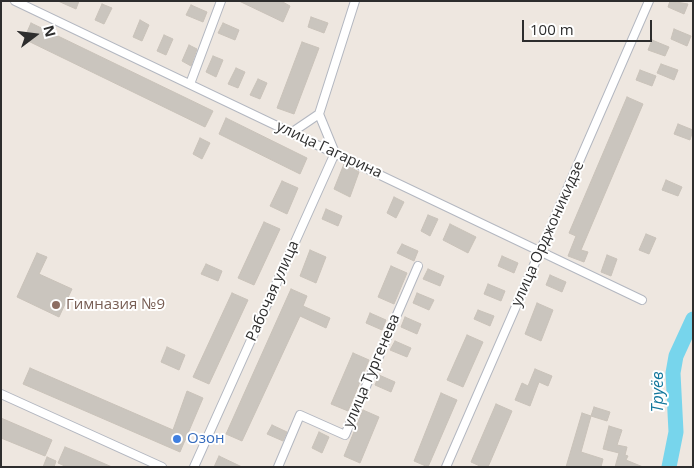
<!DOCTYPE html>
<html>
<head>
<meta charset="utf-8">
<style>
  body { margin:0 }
  #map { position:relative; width:694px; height:468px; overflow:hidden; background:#eee7e0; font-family:"Open Sans",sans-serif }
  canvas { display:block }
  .frame { position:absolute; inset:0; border:2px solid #2d2d2d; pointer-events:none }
  .north { position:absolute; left:10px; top:10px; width:50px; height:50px; -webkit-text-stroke:4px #fff; paint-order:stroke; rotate:75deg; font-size:14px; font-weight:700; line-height:20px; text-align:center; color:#2d2d2d }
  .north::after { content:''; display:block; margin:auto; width:18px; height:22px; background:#2d2d2d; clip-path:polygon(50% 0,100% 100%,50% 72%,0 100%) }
  .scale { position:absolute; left:522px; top:20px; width:130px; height:22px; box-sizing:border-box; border:2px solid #2d2d2d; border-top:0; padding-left:6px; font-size:15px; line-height:18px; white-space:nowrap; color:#2d2d2d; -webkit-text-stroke:4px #fff; paint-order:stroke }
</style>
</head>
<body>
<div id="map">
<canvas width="694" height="468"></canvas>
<div class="frame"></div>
<div class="north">N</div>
<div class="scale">100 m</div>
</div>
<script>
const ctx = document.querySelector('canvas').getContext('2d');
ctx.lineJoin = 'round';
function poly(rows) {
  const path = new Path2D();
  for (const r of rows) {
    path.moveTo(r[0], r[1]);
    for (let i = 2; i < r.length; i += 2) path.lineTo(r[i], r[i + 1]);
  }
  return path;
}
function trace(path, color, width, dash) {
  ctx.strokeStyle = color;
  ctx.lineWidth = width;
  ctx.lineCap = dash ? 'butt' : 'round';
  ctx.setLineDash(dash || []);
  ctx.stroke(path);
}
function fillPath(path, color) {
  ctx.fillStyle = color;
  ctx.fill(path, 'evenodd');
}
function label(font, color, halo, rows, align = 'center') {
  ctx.font = font + ' "Open Sans",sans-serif';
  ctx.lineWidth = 4;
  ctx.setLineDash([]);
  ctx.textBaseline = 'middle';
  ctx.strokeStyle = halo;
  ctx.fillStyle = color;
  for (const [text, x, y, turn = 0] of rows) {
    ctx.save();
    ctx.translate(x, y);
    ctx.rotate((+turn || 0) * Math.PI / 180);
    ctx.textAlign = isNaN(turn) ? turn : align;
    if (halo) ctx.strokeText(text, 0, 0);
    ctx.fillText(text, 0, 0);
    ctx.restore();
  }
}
const river = poly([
  [669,467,676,432,673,373,676,356,693,319]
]);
const building = poly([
  [58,1,79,1,76,9,58,1],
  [239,1,281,1,290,6,283,22,239,1],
  [670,1,688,4,684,14,668,7,670,1],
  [102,4,112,8,104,24,95,20,102,4],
  [191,5,207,12,203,22,186,15,191,5],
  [311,17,328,23,324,33,308,27,311,17],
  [140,20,149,25,142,41,133,37,140,20],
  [31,23,213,111,205,127,24,39,31,23],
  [223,23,239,30,235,40,218,33,223,23],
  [674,29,691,36,687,46,671,39,674,29],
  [164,35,173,39,166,55,157,51,164,35],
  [652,40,669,47,665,56,648,50,652,40],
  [302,42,319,48,294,114,277,108,302,42],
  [189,45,197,49,191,66,182,61,189,45],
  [213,56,223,60,216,77,206,72,213,56],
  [661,64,678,70,674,80,657,73,661,64],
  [236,68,245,72,238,88,228,84,236,68],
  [640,70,656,76,652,86,636,80,640,70],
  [258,79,267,83,260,99,250,95,258,79],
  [627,97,643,104,581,250,588,252,584,262,568,256,576,236,569,233,627,97],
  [226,118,307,158,300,174,219,134,226,118],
  [678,124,693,130,690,140,674,134,678,124],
  [200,138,210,143,202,159,193,154,200,138],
  [344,164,359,172,350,197,334,189,344,164],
  [666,180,682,187,678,196,662,190,666,180],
  [282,181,298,188,287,214,270,206,282,181],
  [394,197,404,202,396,218,387,213,394,197],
  [326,209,342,216,338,226,322,219,326,209],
  [428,215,438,219,430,236,421,231,428,215],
  [264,222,280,229,254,285,238,278,264,222],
  [450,224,476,237,468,253,443,240,450,224],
  [646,234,656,238,649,254,639,250,646,234],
  [402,244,418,251,414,261,397,253,402,244],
  [310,250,326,257,316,283,300,276,310,250],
  [37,253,47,257,39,274,72,289,59,317,17,297,37,253],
  [607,255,617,259,611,276,601,272,607,255],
  [502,256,518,263,514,273,498,266,502,256],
  [206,264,222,271,218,281,201,274,206,264],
  [391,266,407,273,394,304,378,297,391,266],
  [428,269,444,276,440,286,423,279,428,269],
  [550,275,566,282,562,292,546,285,550,275],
  [488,284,505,291,501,301,484,294,488,284],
  [291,289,307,296,303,306,330,318,326,328,300,316,242,441,226,434,291,289],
  [232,293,248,300,209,384,193,377,232,293],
  [417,293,434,300,429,310,413,303,417,293],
  [537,303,553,310,541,341,525,334,537,303],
  [478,310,494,316,490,326,474,319,478,310],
  [370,313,386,320,382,330,366,323,370,313],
  [405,317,421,324,417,334,401,327,405,317],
  [467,335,483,342,463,387,447,380,467,335],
  [395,341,411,348,407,357,390,350,395,341],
  [167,347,185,355,179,370,161,362,167,347],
  [353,353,369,360,348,411,331,404,353,353],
  [30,368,173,430,187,391,203,398,180,452,23,384,30,368],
  [535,369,552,376,548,386,539,382,530,406,515,400,522,383,528,386,535,369],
  [379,375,395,382,391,392,375,385,379,375],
  [441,393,457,400,428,467,414,461,441,393],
  [496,404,512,411,488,467,482,467,471,462,496,404],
  [594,407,610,412,607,421,591,416,594,407],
  [363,410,379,417,360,463,344,456,363,410],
  [582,413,591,416,581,452,603,459,601,467,566,467,582,413],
  [1,418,52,440,45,456,1,438,1,418],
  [272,425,287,432,283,441,267,434,272,425],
  [609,426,622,430,617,445,627,447,625,455,628,456,626,460,643,467,615,467,619,453,603,449,609,426],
  [319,432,329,437,322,453,312,448,319,432],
  [65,447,80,453,112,467,67,467,58,463,65,447],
  [219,456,242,467,214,467,219,456],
  [47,457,56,461,54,467,43,467,47,457]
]);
const minor = poly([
  [15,1,642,300],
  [190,84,221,1],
  [291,133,319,114],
  [1,394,162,467],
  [194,467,335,153,319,114,355,1],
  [278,467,300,415,345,435,418,266],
  [446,467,649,1]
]);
const markers = [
  [56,305,5,"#8d6e63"],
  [177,439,5,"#3f7fe0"]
];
const streetNames = [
  ["улица Гагарина",329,150,25],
  ["улица Орджоникидзе",548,234,-66],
  ["Рабочая улица",273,291,-66],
  ["улица Тургенева",372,371,-67]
];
const educationNames = [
  ["Гимназия №9",66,305]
];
const shopNames = [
  ["Озон",187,439]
];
const waterNames = [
  ["Труёв",658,392,-90]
];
trace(river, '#77d5ec', 15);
fillPath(building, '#cac5be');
trace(building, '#c9c2b9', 1);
trace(minor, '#b3b7c0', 10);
trace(minor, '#fff', 8);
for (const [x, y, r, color] of markers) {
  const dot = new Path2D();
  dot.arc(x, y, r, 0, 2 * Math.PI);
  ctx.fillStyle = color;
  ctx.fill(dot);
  trace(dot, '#fff', 2);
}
label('15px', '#2d2d2d', '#fff', streetNames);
label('15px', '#785e54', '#fff', educationNames, 'left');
label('15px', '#366cbe', '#fff', shopNames, 'left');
label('italic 16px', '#12779c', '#fff', waterNames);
</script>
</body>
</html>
